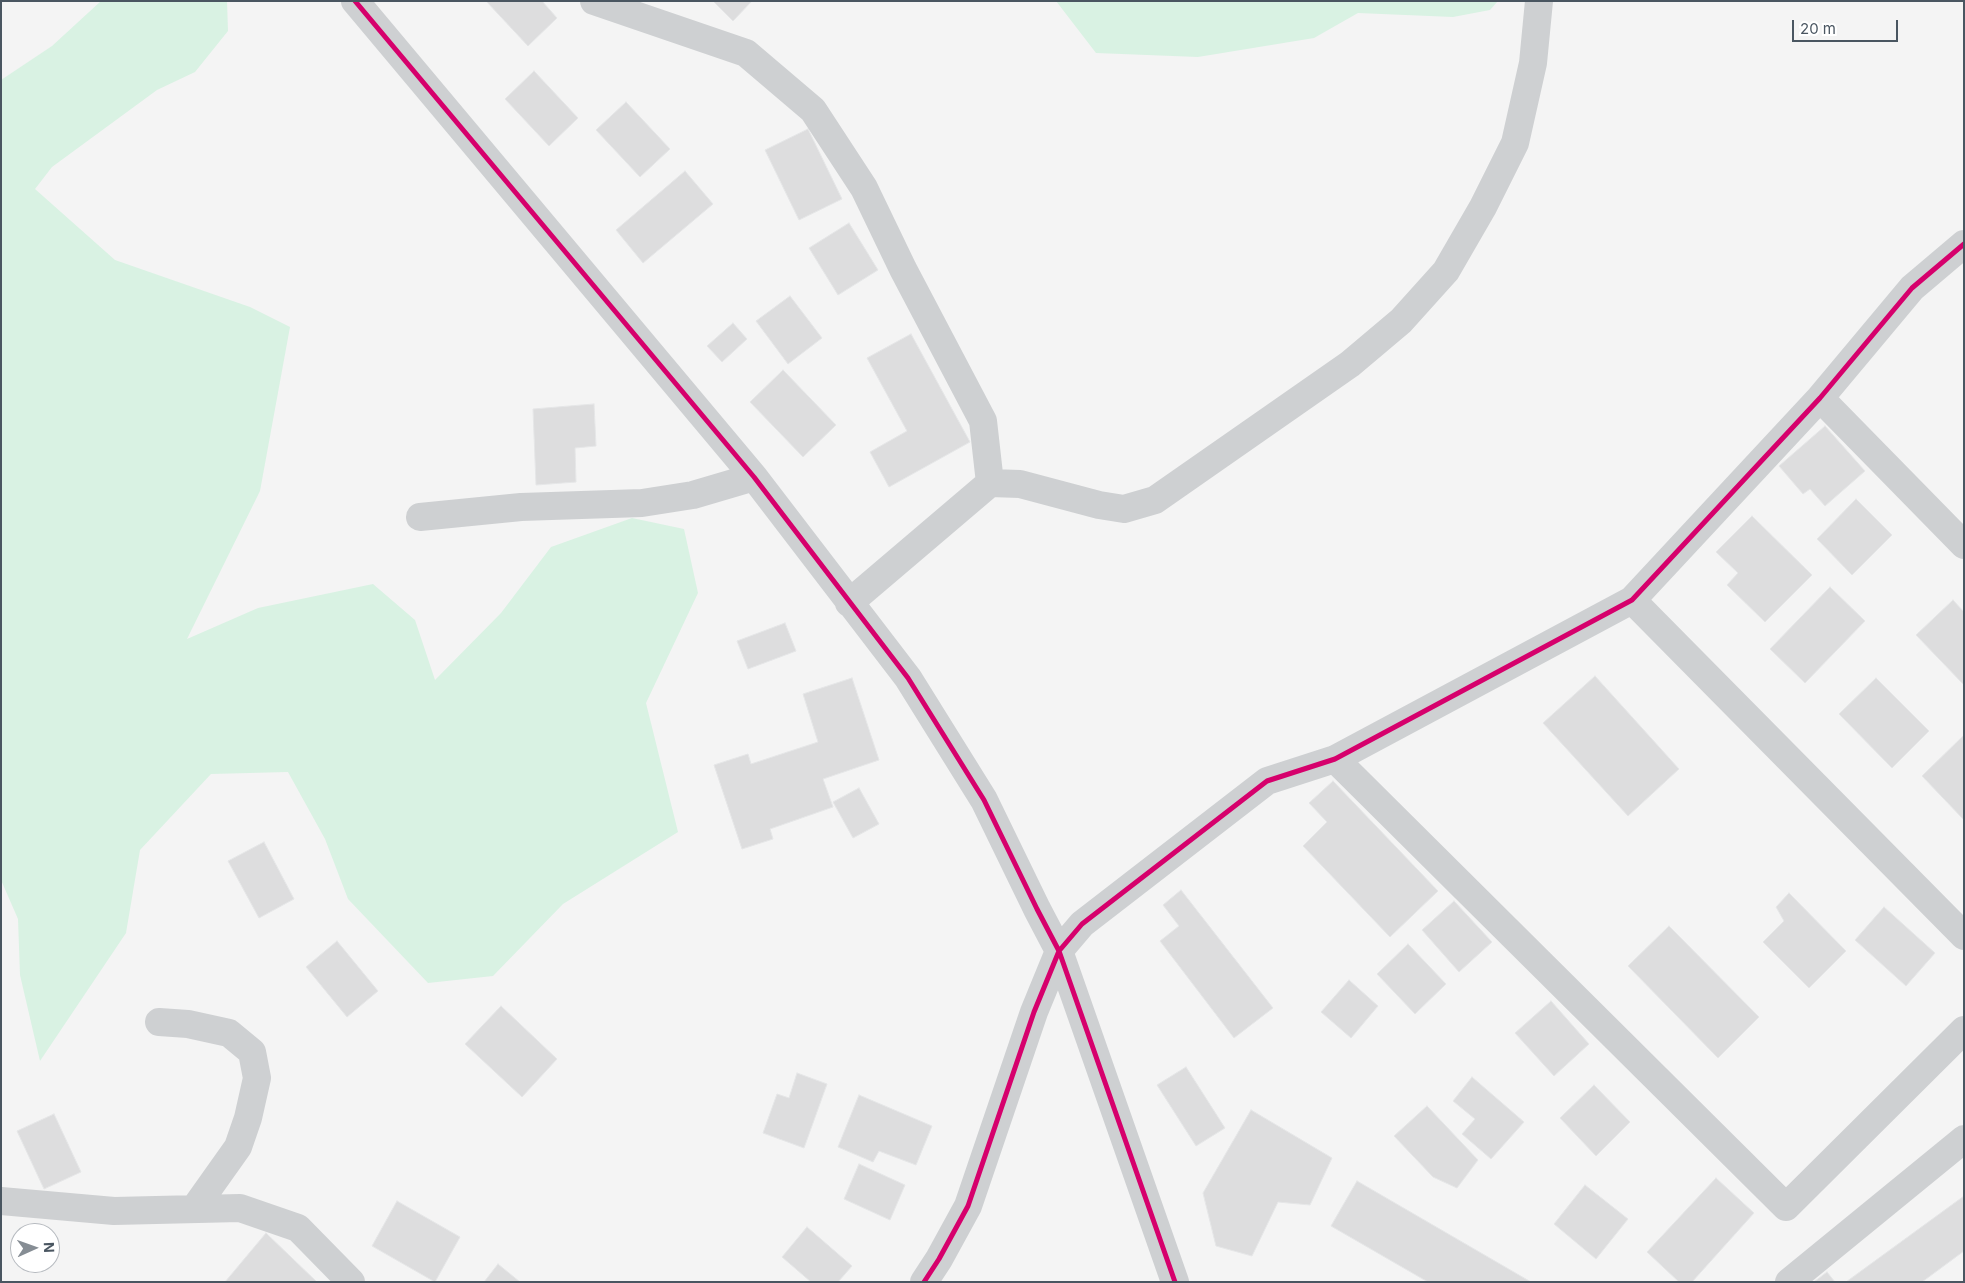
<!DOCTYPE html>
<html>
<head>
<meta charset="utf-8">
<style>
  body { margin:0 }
  #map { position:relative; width:1965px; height:1283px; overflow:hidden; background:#f4f4f4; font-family:Inter,sans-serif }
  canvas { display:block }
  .frame { position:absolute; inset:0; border:2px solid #4a5661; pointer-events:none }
  .north { position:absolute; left:10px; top:1223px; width:50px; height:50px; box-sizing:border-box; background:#fff; border:1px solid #b7bbc0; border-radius:50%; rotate:88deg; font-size:14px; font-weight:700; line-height:20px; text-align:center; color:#4a5661 }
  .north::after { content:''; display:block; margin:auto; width:18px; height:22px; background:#868d94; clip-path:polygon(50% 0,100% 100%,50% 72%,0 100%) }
  .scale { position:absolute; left:1792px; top:20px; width:106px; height:22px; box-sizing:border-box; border:2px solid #4a5661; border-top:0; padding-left:6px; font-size:15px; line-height:18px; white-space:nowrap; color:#4a5661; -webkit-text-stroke:4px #fff; paint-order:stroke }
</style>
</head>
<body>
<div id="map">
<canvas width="1965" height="1283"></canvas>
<div class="frame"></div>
<div class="north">N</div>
<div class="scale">20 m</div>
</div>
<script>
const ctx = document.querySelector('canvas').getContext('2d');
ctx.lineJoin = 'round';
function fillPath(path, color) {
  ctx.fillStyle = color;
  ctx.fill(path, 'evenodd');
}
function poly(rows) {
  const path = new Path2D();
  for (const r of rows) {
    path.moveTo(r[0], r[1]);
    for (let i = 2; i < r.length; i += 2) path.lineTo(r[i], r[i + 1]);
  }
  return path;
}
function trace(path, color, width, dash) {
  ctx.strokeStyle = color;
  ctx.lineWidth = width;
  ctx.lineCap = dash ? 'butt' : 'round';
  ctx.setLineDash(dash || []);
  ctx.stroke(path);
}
const green = poly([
  [101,1,227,1,228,31,195,72,157,90,52,167,35,189,115,260,250,307,290,327,260,491,187,639,258,608,373,584,415,620,435,680,501,613,551,547,632,518,684,529,698,593,646,703,678,832,563,904,493,976,428,983,348,899,325,839,288,772,211,774,140,850,126,933,40,1061,20,975,18,919,1,880,1,80,52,46],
  [1056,1,1498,1,1490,10,1453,17,1358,13,1314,38,1198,57,1096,53]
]);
const building = poly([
  [486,1,542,1,557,18,528,46,486,1],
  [713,1,752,1,733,21,713,1],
  [534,71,578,118,549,146,505,99,534,71],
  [626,102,670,149,640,177,596,130,626,102],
  [808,129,842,199,799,220,765,150,808,129],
  [685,171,713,204,643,263,616,230,685,171],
  [849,223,878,270,838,295,809,248,849,223],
  [790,296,822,338,788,364,756,321,790,296],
  [733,323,747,339,722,362,707,346,733,323],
  [911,334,970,442,889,487,870,452,907,431,867,358,911,334],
  [783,370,836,425,803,457,750,402,783,370],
  [594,404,596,446,575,448,576,482,536,485,533,409,594,404],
  [1825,426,1865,471,1825,506,1810,489,1803,494,1779,466,1825,426],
  [1856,499,1892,535,1852,575,1817,539,1856,499],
  [1752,516,1812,575,1765,622,1727,585,1738,573,1716,552,1752,516],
  [1830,587,1865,621,1805,683,1770,649,1830,587],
  [1953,600,1964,612,1964,685,1916,635,1953,600],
  [785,623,796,651,748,669,737,641,785,623],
  [1595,676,1679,769,1628,816,1543,723,1595,676],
  [852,678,879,760,823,779,833,807,770,829,773,839,742,849,714,765,748,754,751,764,818,742,803,694,852,678],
  [1876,678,1929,731,1892,768,1839,714,1876,678],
  [1964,735,1964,820,1922,776,1964,735],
  [1333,781,1438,891,1390,937,1303,846,1327,822,1309,803,1333,781],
  [859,788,879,824,853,838,833,802,859,788],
  [264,842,294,899,259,918,228,861,264,842],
  [1181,890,1273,1008,1234,1038,1160,941,1179,926,1163,905,1181,890],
  [1789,893,1846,951,1809,988,1763,942,1784,921,1776,907,1789,893],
  [1454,901,1492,942,1459,972,1422,930,1454,901],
  [1884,907,1935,953,1906,986,1855,940,1884,907],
  [1669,926,1759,1017,1718,1058,1628,966,1669,926],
  [337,941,378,991,347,1017,306,967,337,941],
  [1408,944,1446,984,1415,1014,1377,974,1408,944],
  [1349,980,1378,1006,1351,1038,1321,1012,1349,980],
  [1551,1001,1589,1044,1554,1076,1515,1033,1551,1001],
  [501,1006,557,1059,522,1097,465,1044,501,1006],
  [1186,1067,1225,1128,1196,1146,1157,1085,1186,1067],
  [797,1073,827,1084,804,1148,763,1133,777,1094,789,1098,797,1073],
  [1472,1077,1524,1122,1491,1159,1462,1134,1475,1119,1453,1101,1472,1077],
  [1594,1085,1630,1122,1596,1156,1560,1118,1594,1085],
  [859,1095,932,1126,916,1165,879,1151,873,1162,838,1147,859,1095],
  [1427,1106,1478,1160,1457,1188,1433,1177,1394,1136,1427,1106],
  [1251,1110,1332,1158,1310,1205,1278,1202,1252,1256,1216,1246,1203,1193,1251,1110],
  [54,1114,81,1172,44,1189,17,1131,54,1114],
  [859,1164,905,1185,890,1220,844,1199,859,1164],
  [1716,1178,1754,1213,1692,1282,1679,1282,1647,1252,1716,1178],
  [1357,1181,1531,1282,1428,1282,1331,1226,1357,1181],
  [1585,1185,1628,1219,1596,1259,1554,1224,1585,1185],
  [1964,1196,1964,1251,1922,1282,1846,1282,1964,1196],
  [397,1201,460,1237,435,1282,372,1246,397,1201],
  [807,1227,852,1266,838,1282,811,1282,782,1257,807,1227],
  [266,1233,317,1282,225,1282,266,1233],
  [498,1264,520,1282,484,1282,498,1264],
  [1827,1272,1835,1282,1814,1282,1827,1272]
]);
const minor = poly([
  [355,1,754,477,908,678,984,800,1037,909,1059,951,1175,1282],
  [594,1,746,53,813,110,864,188,903,269,983,421,990,483],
  [1820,398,1964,545],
  [420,517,521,507,642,503,693,495,754,477],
  [1632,600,1964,936],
  [849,603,990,483,1020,484,1099,505,1124,509,1155,500,1350,364,1401,321,1446,271,1483,207,1515,143,1533,63,1539,1],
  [1335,759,1786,1207,1964,1030],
  [159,1022,188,1024,229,1033,252,1052,257,1078,248,1118,238,1147,194,1209],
  [1,1201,114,1211,240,1208,298,1228,351,1282],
  [924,1282,939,1259,968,1206,1034,1012,1059,951,1082,924,1267,781,1335,759,1632,600,1820,398,1912,288,1964,244],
  [1789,1282,1964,1139]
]);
const cycleway = poly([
  [355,1,754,477,908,678,984,800,1037,909,1059,951,1175,1282],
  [924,1282,939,1259,968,1206,1034,1012,1059,951,1082,924,1267,781,1335,759,1632,600,1820,398,1912,288,1964,244]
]);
fillPath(green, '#d9f2e3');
fillPath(building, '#ddddde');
trace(building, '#e5e6e7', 1);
trace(minor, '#ced0d2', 28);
trace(cycleway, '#d6006c', 5);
</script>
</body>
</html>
